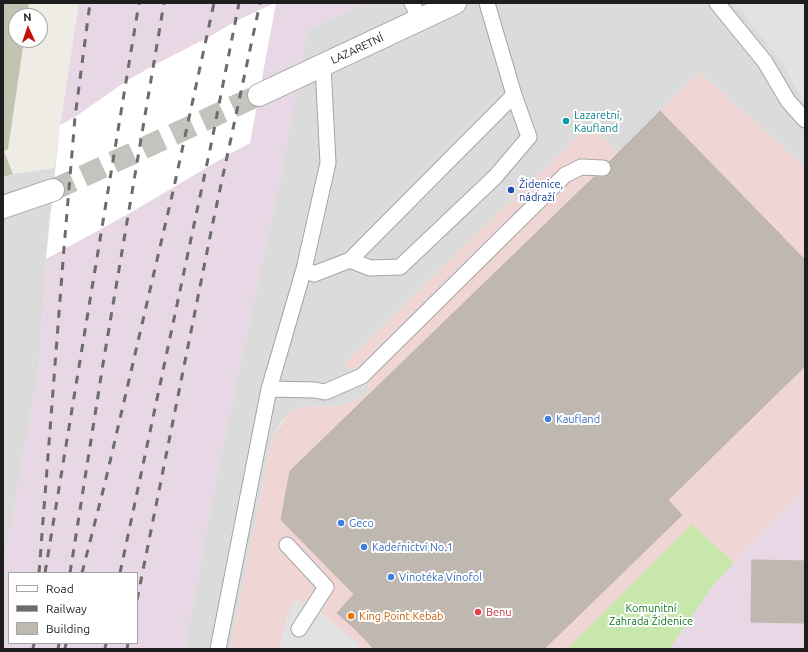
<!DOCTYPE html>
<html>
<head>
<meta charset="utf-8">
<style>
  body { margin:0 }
  #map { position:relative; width:808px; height:652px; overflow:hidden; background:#efece5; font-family:Ubuntu,sans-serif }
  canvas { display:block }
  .frame { position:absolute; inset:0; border:4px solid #1e1e1e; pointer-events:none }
  .legend { position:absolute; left:8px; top:572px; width:130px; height:72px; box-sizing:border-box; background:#fff; border:1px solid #a5a5a5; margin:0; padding:5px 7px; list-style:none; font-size:12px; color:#1e1e1e }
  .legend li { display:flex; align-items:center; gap:8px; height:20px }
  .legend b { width:20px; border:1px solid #a5a5a5 }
  .north { position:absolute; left:8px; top:8px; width:40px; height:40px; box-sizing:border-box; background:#fff; border:1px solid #a5a5a5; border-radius:50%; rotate:357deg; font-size:11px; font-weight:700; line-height:16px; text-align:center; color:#1e1e1e }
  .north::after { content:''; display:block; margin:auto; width:14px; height:18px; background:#c50f08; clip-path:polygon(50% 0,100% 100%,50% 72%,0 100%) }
</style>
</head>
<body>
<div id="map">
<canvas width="808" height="652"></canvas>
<div class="frame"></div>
<ul class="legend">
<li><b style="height:5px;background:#fff"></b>Road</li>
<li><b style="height:5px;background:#6c6c6c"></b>Railway</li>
<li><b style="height:11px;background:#bfb8b1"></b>Building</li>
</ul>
<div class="north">N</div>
</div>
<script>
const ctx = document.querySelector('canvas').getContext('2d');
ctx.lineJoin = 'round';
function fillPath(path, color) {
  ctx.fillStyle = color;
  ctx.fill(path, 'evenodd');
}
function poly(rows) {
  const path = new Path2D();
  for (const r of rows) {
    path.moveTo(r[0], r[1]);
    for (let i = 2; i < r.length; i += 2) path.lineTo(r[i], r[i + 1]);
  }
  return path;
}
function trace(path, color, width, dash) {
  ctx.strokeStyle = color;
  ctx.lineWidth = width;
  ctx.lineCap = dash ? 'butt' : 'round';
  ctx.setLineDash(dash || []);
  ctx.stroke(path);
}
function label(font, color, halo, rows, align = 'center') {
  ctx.font = font + ' Ubuntu,sans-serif';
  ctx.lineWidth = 4;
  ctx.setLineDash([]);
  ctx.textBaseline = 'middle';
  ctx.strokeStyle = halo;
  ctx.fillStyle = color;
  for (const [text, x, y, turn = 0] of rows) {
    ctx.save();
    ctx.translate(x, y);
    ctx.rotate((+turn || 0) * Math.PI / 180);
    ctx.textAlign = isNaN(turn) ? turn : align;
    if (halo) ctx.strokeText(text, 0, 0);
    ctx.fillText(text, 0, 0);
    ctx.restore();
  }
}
const residential = poly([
  [365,3,805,3,805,167,699,72,618,153,590,124,345,363,372,391,352,402,338,406,301,407,289,414,280,424,272,438,230,649,185,649,217,473,286,151,278,127,50,212,46,259,39,368,3,570,3,177,13,174,55,168,308,29]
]);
const commercial = poly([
  [699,72,805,167,805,488,714,584,669,649,230,649,272,438,289,414,301,407,338,406,352,402,371,392,345,363,590,124,618,153]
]);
const industrial = poly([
  [79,3,365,3,308,29,286,151,217,473,185,649,3,649,3,570,39,368,46,259,57,147],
  [9,573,137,573,137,643,9,643],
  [805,488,805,649,669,649,714,584]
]);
const construction = poly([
  [3,3,29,3,27,16,16,16,16,40,24,40,8,149,4,151,13,174,3,177]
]);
const grass = poly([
  [692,524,734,563,714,584,669,649,567,649]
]);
const parking = poly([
  [735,3,805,3,805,101,796,89,783,65],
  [295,598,320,611,356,642,361,649,279,649,286,621]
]);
const pier = poly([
  [275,3,276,3,250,143,228,155,130,213,46,259,60,125,75,117,125,82,154,65,207,38,236,21]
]);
const building = poly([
  [660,111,805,260,805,366,668,500,682,515,544,649,374,649,354,628,337,613,354,594,281,520,290,471,594,177,603,177,607,176,610,173,612,168,609,162,660,111],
  [752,560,805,561,805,623,751,622,752,560]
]);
const minorTunnel = poly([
  [53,190,259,95]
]);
const service = poly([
  [412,3,420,20],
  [717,3,765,62,788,101,805,120],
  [350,260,514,95],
  [304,269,314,274,350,260,370,268,400,267,495,177,529,137,514,95,487,3],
  [269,389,315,390,325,392,362,376,565,175,581,167,603,168],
  [287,545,326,587,299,629],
  [218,649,269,389,304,269,328,163,323,65]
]);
const minor = poly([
  [259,95,455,3],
  [3,207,53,190]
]);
const rail = poly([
  [39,573,64,248,75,117,90,3],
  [45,573,139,3],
  [70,573,103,364,164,3],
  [82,573,105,483,174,187,214,3],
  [120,573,212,140,239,3],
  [137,600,213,222,260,3],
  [33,649,34,643],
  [58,649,59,643],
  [65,649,66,643],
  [105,649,106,643],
  [127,649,128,643]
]);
const markers = [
  [566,121,4,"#0f9aa8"],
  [511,190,4,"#1a4fb4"],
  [548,419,4,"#3f7fe0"],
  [341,523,4,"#3f7fe0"],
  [364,547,4,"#3f7fe0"],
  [391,577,4,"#3f7fe0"],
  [478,612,4,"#e0444e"],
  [351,616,4,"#e8710a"]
];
const streetNames = [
  ["LAZARETNÍ",357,49,-25]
];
const cultureNames = [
  ["Lazaretní,",574,115],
  ["Kaufland",574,128]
];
const transitNames = [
  ["Židenice,",519,184],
  ["nádraží",519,197]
];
const shopNames = [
  ["Kaufland",556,419],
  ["Geco",349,523],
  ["Kadeřnictví No.1",372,547],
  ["Vinotéka Vinofol",399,577]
];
const parkNames = [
  ["Komunitní",651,608],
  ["Zahrada Židenice",651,621]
];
const healthNames = [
  ["Benu",486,612]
];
const foodNames = [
  ["King Point Kebab",359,616]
];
fillPath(residential, '#dcdbdb');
fillPath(commercial, '#efd6d4');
fillPath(industrial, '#e8d7e4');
fillPath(construction, '#c2c3b0');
fillPath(grass, '#c7e7ac');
fillPath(parking, '#e2e2e2');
fillPath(pier, '#fff');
fillPath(building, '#bfb8b1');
trace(building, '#c0b3a7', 1);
trace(minorTunnel, '#c5c3bd', 22, [22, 11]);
trace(service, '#a5a5a5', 17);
trace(minor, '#a5a5a5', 24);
trace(service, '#fff', 15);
trace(minor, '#fff', 22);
trace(rail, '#6c6c6c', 3, [8, 8]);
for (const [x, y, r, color] of markers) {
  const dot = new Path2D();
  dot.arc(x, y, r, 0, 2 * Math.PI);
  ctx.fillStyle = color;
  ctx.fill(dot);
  trace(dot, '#fff', 1.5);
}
label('11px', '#1e1e1e', '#fff', streetNames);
label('11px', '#0d838f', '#fff', cultureNames, 'left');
label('11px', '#164399', '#fff', transitNames, 'left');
label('11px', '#366cbe', '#fff', shopNames, 'left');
label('11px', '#10791c', '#fff', parkNames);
label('11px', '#be3a42', '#fff', healthNames, 'left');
label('11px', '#c56008', '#fff', foodNames, 'left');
</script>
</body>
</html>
